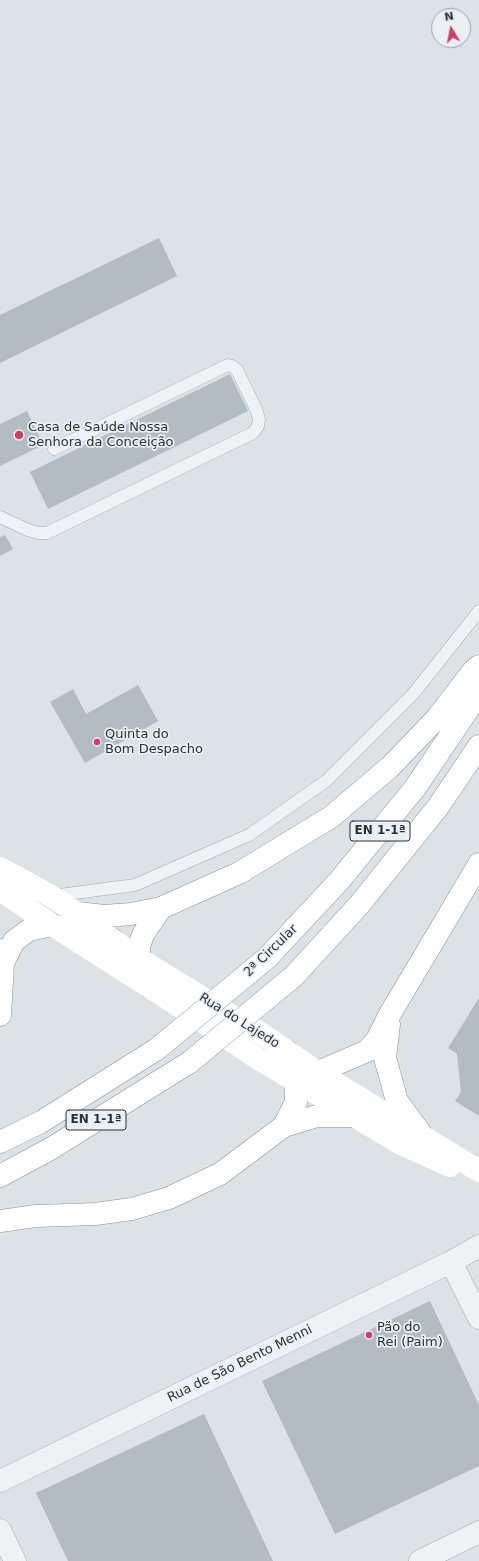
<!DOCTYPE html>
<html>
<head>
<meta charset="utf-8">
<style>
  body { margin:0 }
  #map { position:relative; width:479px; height:1561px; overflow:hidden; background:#dce2e6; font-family:"DejaVu Sans",sans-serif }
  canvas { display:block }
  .north { position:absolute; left:431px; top:8px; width:40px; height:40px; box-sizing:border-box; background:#ebf0f4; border:1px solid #9ca4ab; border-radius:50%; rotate:350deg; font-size:11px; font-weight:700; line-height:16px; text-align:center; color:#26313d }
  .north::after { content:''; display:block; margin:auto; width:14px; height:18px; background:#cf3e68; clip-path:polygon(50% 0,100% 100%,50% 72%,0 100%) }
</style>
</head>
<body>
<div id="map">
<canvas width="479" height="1561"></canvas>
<div class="north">N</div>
</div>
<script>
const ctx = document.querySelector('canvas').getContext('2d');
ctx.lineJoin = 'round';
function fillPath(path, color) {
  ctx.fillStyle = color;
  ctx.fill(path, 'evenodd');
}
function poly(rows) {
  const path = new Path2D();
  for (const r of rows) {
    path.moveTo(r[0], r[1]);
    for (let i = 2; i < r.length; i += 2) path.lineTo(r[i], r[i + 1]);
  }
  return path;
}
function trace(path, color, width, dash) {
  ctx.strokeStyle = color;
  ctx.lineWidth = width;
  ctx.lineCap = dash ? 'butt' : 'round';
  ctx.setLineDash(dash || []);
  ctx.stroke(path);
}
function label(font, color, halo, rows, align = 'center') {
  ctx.font = font + ' "DejaVu Sans",sans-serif';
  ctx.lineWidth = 3.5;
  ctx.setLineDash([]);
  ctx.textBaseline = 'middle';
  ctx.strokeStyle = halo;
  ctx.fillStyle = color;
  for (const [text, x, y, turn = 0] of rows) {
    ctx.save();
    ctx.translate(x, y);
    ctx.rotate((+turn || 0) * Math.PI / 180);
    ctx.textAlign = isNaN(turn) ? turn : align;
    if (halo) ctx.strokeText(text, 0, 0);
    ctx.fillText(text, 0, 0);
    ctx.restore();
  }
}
const building = poly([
  [159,238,177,276,0,363,0,315],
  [230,374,248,411,48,509,30,472],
  [27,411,43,445,0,466,0,424],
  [5,535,13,549,0,556,0,537],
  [138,685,158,721,85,763,50,702,73,689,86,714],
  [479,998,479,1116,455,1101,461,1092,457,1054,448,1048],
  [430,1301,479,1405,479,1466,335,1534,262,1381],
  [204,1414,273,1561,68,1561,36,1493]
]);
const lane = poly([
  [0,517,28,530,38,533,47,533,253,433,258,426,259,419,256,409,237,370,232,366,228,365,54,449],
  [52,896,135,885,249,835,326,781,414,693,479,611]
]);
const street = poly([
  [451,1262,479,1318],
  [0,1481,451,1262,479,1246],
  [0,1530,15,1561],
  [420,1561,479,1532]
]);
const secondary = poly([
  [0,868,51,896,77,913,139,959,265,1036,319,1073,479,1171],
  [0,890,52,925,165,997,257,1058,401,1144,450,1166]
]);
const highway = poly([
  [77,913,104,916,131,914,161,908,239,873,331,817,390,767,437,718,474,670,479,666],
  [267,958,339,881,415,788,479,693],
  [3,963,14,941,29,930,52,925,112,939],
  [294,976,359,905,438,807,479,746],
  [150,987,139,959,139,945,144,933,161,908],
  [0,1015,3,963,0,950],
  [389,1024,385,1058,397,1101,422,1135],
  [297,1081,367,1051,377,1040,390,1014,479,864],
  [284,1126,317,1116,356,1116],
  [0,1142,41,1122,157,1049],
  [0,1176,52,1148,190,1062],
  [0,1221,36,1216,95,1214,132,1209,169,1198,220,1174,284,1126,296,1102,296,1067,288,1052]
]);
const highwayBridge = poly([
  [157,1049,267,958],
  [190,1062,294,976]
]);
const markers = [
  [19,435,5,"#cf3e68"],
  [97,742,4,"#cf3e68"],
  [369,1335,4,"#cf3e68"]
];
const shields = [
  [380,831,60],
  [96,1120,60]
];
const shieldNames = [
  ["EN 1-1ª",380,831],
  ["EN 1-1ª",96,1120]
];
const poiNames = [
  ["Casa de Saúde Nossa",28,428],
  ["Senhora da Conceição",28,443],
  ["Quinta do",105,735],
  ["Bom Despacho",105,750],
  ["Pão do",377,1328],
  ["Rei (Paim)",377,1343]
];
const streetNames = [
  ["2ª Circular",271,951,-44],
  ["Rua do Lajedo",239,1021,32],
  ["Rua de São Bento Menni",240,1364,-26]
];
fillPath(building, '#b3bcc3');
trace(lane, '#a2a9b0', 13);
trace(street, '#a2a9b0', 23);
trace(highway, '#83919d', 23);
trace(lane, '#eff2f5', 12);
trace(street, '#eff2f5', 22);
trace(secondary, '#fff', 22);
trace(highway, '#fff', 22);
trace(highwayBridge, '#83919d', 23, []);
trace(highwayBridge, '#fff', 22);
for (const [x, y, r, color] of markers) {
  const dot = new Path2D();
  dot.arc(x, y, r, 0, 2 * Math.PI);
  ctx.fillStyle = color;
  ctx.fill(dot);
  trace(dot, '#ebf0f4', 1.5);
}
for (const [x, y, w] of shields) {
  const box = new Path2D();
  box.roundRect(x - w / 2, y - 10, w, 20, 3);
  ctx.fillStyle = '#ebf0f4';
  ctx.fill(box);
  trace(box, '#26313d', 1);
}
label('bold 12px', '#26313d', null, shieldNames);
label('13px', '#26313d', '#ebf0f4', poiNames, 'left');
label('13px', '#26313d', '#ebf0f4', streetNames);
</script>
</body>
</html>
